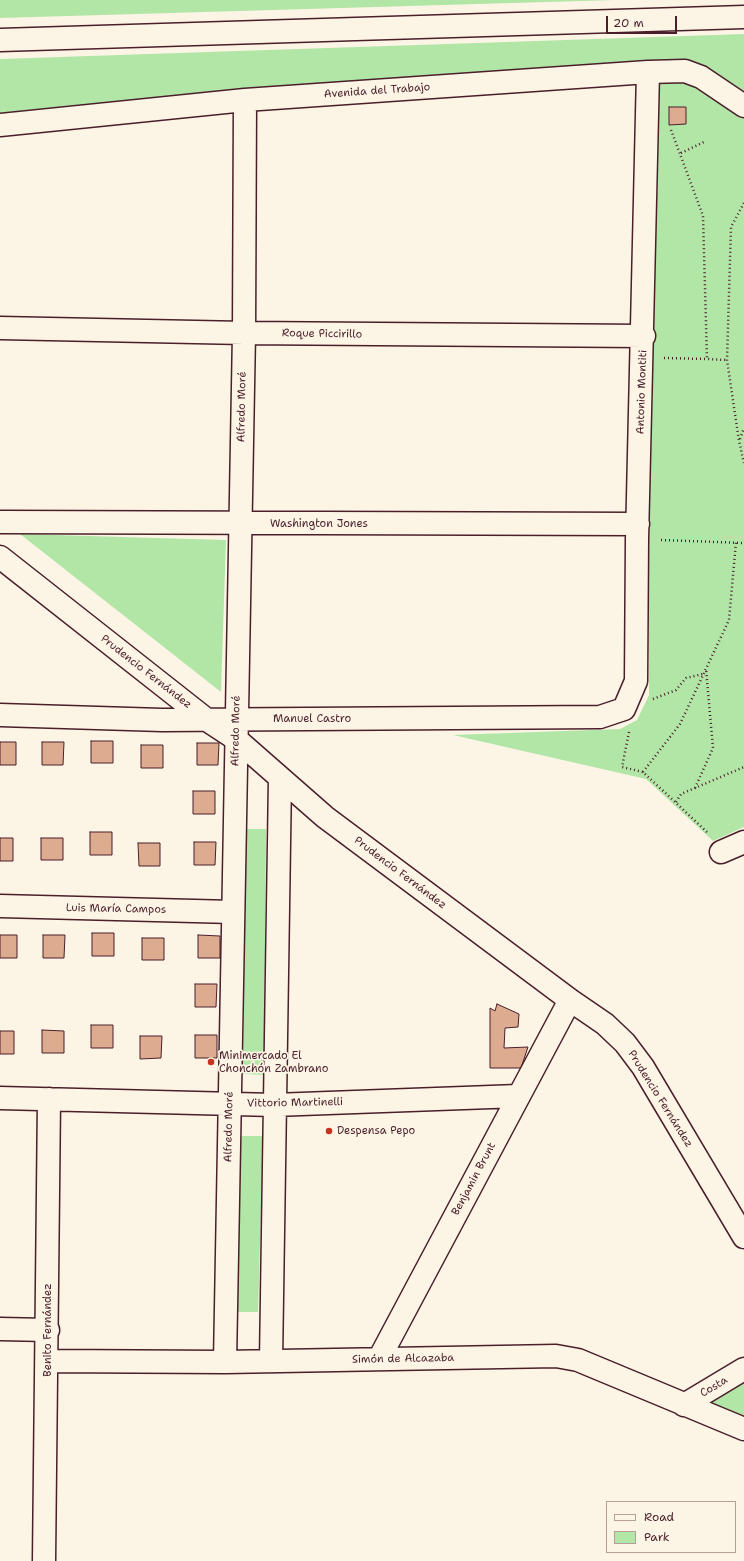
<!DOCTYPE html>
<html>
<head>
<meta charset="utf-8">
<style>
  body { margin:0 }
  #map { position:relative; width:744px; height:1561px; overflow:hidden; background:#fcf5e5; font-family:"Shantell Sans",sans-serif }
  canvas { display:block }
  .legend { position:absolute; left:606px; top:1501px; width:130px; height:52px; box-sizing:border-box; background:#fcf5e5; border:1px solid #b59f9b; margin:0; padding:5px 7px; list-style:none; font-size:12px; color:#4a1f2b }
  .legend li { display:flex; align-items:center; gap:8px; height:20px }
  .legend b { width:20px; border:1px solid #b59f9b }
  .scale { position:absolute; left:606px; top:16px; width:71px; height:18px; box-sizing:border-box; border:2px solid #4a1f2b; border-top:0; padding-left:5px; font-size:12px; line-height:14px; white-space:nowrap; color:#4a1f2b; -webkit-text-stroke:3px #fcf5e5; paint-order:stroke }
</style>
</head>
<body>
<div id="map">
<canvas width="744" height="1561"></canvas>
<ul class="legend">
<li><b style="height:5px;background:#fcf5e5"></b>Road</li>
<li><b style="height:11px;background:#b2e6a7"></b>Park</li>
</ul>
<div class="scale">20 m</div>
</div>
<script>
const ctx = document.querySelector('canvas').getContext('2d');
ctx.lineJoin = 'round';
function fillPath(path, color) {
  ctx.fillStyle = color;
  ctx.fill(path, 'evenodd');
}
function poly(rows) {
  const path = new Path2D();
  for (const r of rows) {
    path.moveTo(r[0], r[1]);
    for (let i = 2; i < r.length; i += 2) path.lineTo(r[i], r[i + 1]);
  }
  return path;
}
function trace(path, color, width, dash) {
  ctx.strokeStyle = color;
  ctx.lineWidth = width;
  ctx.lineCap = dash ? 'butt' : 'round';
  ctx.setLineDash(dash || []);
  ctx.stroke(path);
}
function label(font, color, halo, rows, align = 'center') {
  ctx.font = font + ' "Shantell Sans",sans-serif';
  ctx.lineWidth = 3.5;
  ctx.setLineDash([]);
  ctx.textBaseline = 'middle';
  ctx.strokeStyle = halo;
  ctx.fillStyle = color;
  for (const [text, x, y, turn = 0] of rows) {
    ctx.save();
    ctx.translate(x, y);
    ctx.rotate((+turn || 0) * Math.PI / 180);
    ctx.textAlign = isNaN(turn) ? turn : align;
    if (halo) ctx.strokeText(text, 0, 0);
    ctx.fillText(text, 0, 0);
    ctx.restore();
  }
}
const green = poly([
  [0,0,615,0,0,18],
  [744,34,744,93,696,66,674,60,386,80,0,113,0,59],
  [669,77,695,84,744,119,744,827,713,841,646,779,453,735,620,729,637,720,649,695,649,509,658,98,660,83],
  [20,534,226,540,221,692],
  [245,829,266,829,264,1075,243,1074],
  [241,1136,263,1136,258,1312,237,1312],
  [744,1375,744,1426,708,1403]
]);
const building = poly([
  [669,107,686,107,686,124,669,125,669,107],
  [91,741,113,741,113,763,91,763,91,741],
  [0,742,16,742,16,765,0,765,0,742],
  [42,742,64,742,63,765,42,765,42,742],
  [197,743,219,743,218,765,197,765,197,743],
  [141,745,163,745,163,768,141,768,141,745],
  [193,791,215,791,215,814,193,814,193,791],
  [90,832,112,832,112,855,90,855,90,832],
  [0,838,13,838,13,861,0,861,0,838],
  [41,838,63,838,63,860,41,860,41,838],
  [194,842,216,842,215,865,194,865,194,842],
  [138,843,160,843,160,866,139,866,138,843],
  [92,933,114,933,114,956,92,956,92,933],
  [0,935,17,935,17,958,0,958,0,935],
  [43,935,65,935,64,958,43,958,43,935],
  [198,935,220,936,220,958,198,958,198,935],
  [142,938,164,938,164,960,142,960,142,938],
  [195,984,217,984,216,1007,195,1007,195,984],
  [497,1004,519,1014,518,1027,505,1028,504,1048,528,1047,521,1068,490,1068,490,1008,495,1011,497,1004],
  [91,1025,113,1025,113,1048,91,1048,91,1025],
  [42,1030,64,1031,64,1053,42,1053,42,1030],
  [0,1031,14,1031,14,1054,0,1054,0,1031],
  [195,1035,217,1035,217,1058,195,1058,195,1035],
  [140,1036,162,1036,161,1058,140,1059,140,1036]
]);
const path = poly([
  [671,130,703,216,707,359,727,360],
  [681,153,706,141],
  [744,203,731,227,727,360,739,441,744,463],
  [664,358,707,359],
  [740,439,744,428],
  [661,540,744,543],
  [653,699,676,690,686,678,703,674],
  [629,732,622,767,643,772,708,833],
  [643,772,680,724,729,620,736,542],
  [695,788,713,748,706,669],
  [676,802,681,794,744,767]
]);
const minor = poly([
  [0,125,245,100,648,72,685,71,701,77,744,106],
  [0,328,244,333,644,336],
  [0,522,638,524],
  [0,557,207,720,236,739,325,817,570,1000,605,1024,625,1043,643,1067,744,1237],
  [0,715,162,720,600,717,624,709,636,681,637,539,648,72],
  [721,852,744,842],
  [0,906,233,912],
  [0,1098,274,1105,518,1096],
  [0,1329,48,1330],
  [379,1359,570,1000],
  [48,1361,225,1362,556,1356,578,1360,744,1429],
  [271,1361,280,778],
  [225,1362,244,333,245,100],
  [684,1405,744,1369],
  [44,1561,49,1099]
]);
const major = poly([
  [0,40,744,17]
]);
const markers = [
  [211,1062,4,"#c8321e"],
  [329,1131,4,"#c8321e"]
];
const streetNames = [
  ["Avenida del Trabajo",377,91,-4],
  ["Roque Piccirillo",322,334,1],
  ["Antonio Montiti",642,392,-88],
  ["Alfredo Moré",242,407,-89],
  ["Washington Jones",319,524],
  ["Prudencio Fernández",146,672,38],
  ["Manuel Castro",312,719],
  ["Alfredo Moré",236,731,-89],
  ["Prudencio Fernández",400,873,37],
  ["Luis María Campos",116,909,1],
  ["Prudencio Fernández",660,1099,58],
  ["Vittorio Martinelli",295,1103,-1],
  ["Alfredo Moré",229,1127,-89],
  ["Benjamin Brunt",474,1179,-62],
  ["Benito Fernández",48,1330,-90],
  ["Simón de Alcazaba",403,1359,-1],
  ["Costa",714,1387,-31]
];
const poiNames = [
  ["Minimercado El",219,1056],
  ["Chonchón Zambrano",219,1069],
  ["Despensa Pepo",337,1131]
];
fillPath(green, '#b2e6a7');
fillPath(building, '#ddac90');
trace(building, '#4a1f2b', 1);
trace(minor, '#4a1f2b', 25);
trace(major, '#4a1f2b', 25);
trace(path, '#4a1f2b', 2.5, [1, 3]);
trace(minor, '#fcf5e5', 22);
trace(major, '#fcf5e5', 22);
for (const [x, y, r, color] of markers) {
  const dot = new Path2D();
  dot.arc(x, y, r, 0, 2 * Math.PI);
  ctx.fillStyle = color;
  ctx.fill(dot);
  trace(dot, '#fcf5e5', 1.5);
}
label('11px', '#4a1f2b', '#fcf5e5', streetNames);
label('11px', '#4a1f2b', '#fcf5e5', poiNames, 'left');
</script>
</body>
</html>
